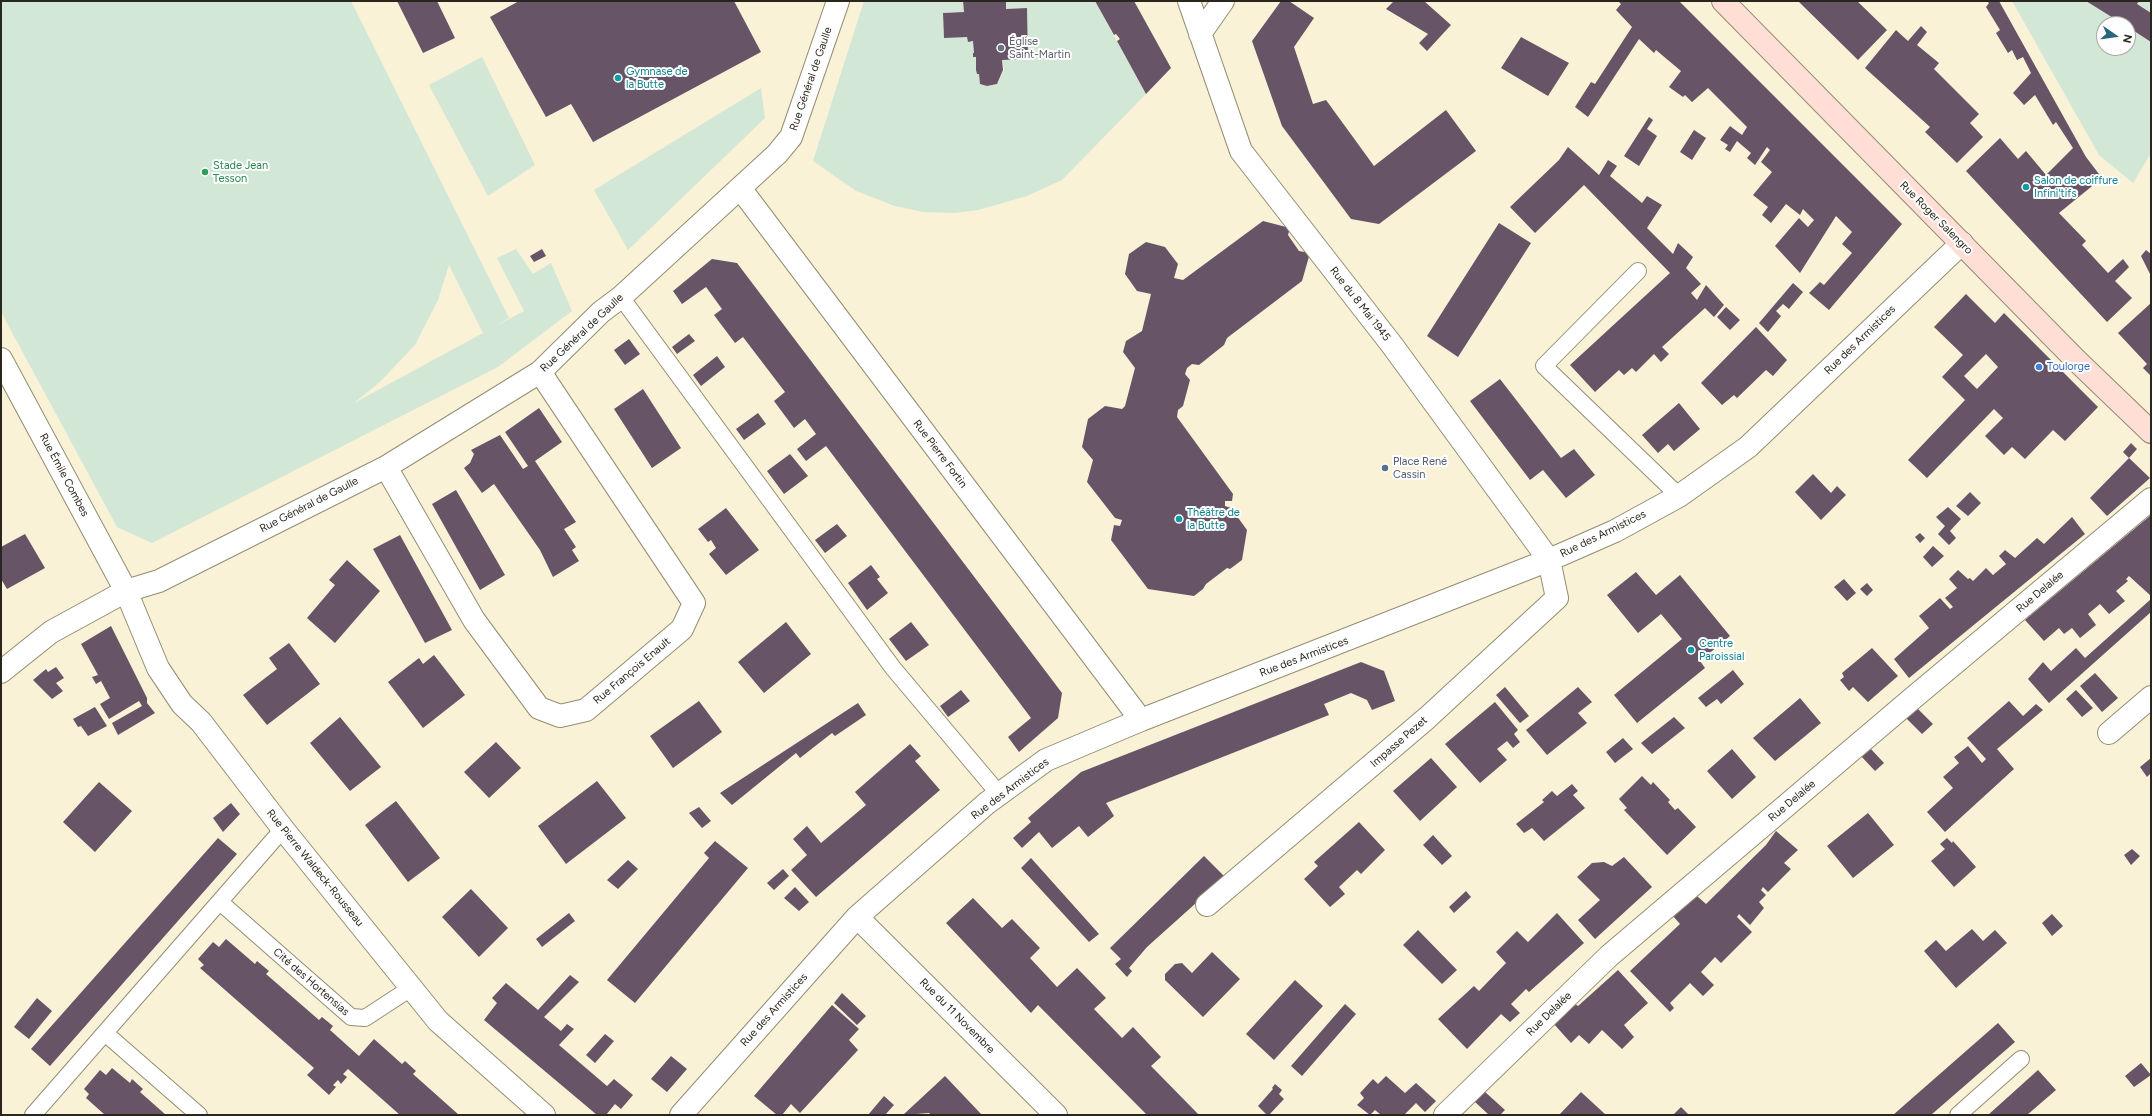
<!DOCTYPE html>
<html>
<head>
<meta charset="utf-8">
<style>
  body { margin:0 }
  #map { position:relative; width:2152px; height:1116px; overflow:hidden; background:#f9f2d6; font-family:Figtree,sans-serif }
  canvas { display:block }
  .frame { position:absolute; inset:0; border:2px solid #29271d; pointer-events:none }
  .north { position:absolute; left:2096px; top:16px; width:40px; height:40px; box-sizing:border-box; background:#fefefe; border:1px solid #a9a8a4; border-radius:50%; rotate:103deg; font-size:11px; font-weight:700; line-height:16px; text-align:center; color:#29271d }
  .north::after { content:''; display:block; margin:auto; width:14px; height:18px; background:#26677b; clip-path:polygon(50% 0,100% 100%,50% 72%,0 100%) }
</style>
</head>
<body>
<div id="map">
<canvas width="2152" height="1116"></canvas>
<div class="frame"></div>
<div class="north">N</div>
</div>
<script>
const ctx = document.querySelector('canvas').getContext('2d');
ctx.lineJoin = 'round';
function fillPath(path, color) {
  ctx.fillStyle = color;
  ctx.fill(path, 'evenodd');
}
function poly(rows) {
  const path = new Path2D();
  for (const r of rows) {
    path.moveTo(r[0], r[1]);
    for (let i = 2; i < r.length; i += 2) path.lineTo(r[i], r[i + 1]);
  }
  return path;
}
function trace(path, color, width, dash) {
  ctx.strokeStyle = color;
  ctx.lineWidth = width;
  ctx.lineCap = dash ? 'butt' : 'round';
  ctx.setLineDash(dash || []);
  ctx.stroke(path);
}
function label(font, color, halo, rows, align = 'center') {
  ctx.font = font + ' Figtree,sans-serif';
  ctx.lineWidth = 4;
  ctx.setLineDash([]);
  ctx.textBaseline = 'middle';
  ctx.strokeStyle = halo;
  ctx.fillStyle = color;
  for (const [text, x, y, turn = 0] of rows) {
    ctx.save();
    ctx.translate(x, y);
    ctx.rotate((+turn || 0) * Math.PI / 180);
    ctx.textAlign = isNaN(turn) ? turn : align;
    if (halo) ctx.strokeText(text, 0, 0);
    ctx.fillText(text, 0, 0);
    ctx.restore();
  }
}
const green = poly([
  [1,1,351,1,509,318,496,326,524,311,497,258,516,249,533,274,551,263,572,311,498,367,152,543,117,527,1,312],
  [449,265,483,333,354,403,380,382,415,345,438,300],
  [864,1,963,1,964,12,943,13,944,37,967,37,968,42,973,41,974,53,973,54,976,57,977,73,979,74,980,84,987,86,997,84,1004,70,1002,60,1028,59,1027,8,1006,9,1006,1,1095,1,1146,94,1062,180,1027,196,978,210,954,213,923,212,895,206,856,191,813,161],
  [2012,1,2151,1,2151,153,2133,183,2099,155],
  [2104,24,2128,24,2128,48,2104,48],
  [482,57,535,165,488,196,429,85],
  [761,88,765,118,628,250,594,190]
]);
const building = poly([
  [397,1,437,1,455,38,423,53],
  [519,1,734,1,761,52,593,142,571,104,546,117,490,17],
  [963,1,1006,1,1006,9,1027,8,1028,59,1002,60,1003,70,997,84,987,86,980,84,979,74,977,74,976,70,976,57,973,57,973,53,974,53,973,41,968,42,967,37,944,38,943,13,964,12],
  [1095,1,1134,1,1171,68,1146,94,1117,41,1120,39,1116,34,1114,35],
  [1281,1,1289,1,1314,18,1294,47,1313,104,1326,100,1374,166,1446,110,1476,151,1379,224,1351,219,1282,126,1252,41],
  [1394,1,1424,1,1451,25,1427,51,1419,43,1428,34,1386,9],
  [1618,1,1679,1,1902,224,1829,310,1809,293,1820,282,1824,285,1852,253,1842,244,1852,232,1836,216,1800,273,1775,246,1799,218,1808,227,1814,220,1803,209,1800,215,1786,204,1771,223,1762,215,1768,207,1753,195,1772,172,1761,162,1770,150,1767,147,1755,165,1747,158,1751,153,1737,141,1730,152,1725,149,1728,145,1720,140,1730,126,1742,135,1747,127,1708,88,1692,102,1685,95,1683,97,1669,87,1681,71,1656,50,1654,53,1639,39,1588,117,1575,107,1591,82,1595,84,1632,27,1616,10,1621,4],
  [1798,1,1857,1,1887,30,1858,60],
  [1987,1,1999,1,2086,157,2102,178,2059,213,2086,241,2082,245,2108,273,2123,259,2129,267,2115,281,2132,298,2107,322,1966,171,2000,138,2018,159,2026,151,2046,175,2073,148,2056,122,2053,125,2035,95,2024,105,2013,93,2031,73,2023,57,2017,60,2012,50,2008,53,1996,33,2000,30,1986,7,1989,3],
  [2086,1,2139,1,2137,4,2151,13,2151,42,2128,27,2128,24,2123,24],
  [1921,26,1927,32,1917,45,1939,63,1934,69,1979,114,1970,123,1983,137,1957,163,1925,132,1930,127,1865,68,1896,30,1908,41],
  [1521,37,1569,63,1548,96,1501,68],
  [1649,117,1653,120,1647,129,1657,136,1639,166,1624,156],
  [1694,130,1706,138,1692,160,1680,152],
  [1568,147,1599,175,1608,160,1617,166,1610,176,1642,203,1647,196,1662,205,1647,228,1673,254,1678,243,1693,257,1686,268,1701,284,1691,293,1697,300,1706,285,1724,305,1714,317,1705,308,1662,347,1669,354,1661,362,1654,354,1636,372,1632,368,1624,375,1619,370,1595,392,1570,365,1670,273,1584,185,1535,233,1510,207,1559,160],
  [1263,221,1290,228,1288,235,1299,251,1310,253,1302,281,1227,338,1224,345,1199,365,1192,364,1187,368,1185,374,1190,380,1183,406,1178,410,1177,417,1233,494,1232,501,1225,501,1225,506,1231,508,1247,530,1242,560,1230,569,1227,568,1206,584,1203,589,1194,596,1148,589,1111,540,1114,525,1120,526,1122,520,1115,518,1087,482,1093,460,1082,447,1088,419,1105,406,1122,409,1125,406,1135,368,1123,352,1126,341,1142,331,1151,294,1137,291,1125,274,1129,254,1146,242,1165,247,1178,264,1174,278,1183,280],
  [1499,223,1531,243,1458,357,1427,336],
  [542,249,546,256,534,262,530,256],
  [2146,250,2151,254,2151,276,2141,256],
  [712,259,737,263,1062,693,1058,718,1019,752,1008,737,1031,718,826,446,806,461,797,449,816,434,805,419,794,428,774,401,785,392,743,337,735,343,714,315,722,309,706,287,682,304,673,291],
  [1793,283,1803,292,1789,309,1783,304,1776,311,1781,316,1768,332,1759,323],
  [1966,294,1995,323,2004,313,2098,407,2065,441,2053,430,2025,459,2012,447,2004,455,1985,436,2003,418,1994,409,1927,478,1908,460,1965,400,1942,377,1963,355,1934,327],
  [1986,354,1998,367,1977,389,1964,376],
  [2151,303,2151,376,2143,368,2147,364,2118,333],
  [1726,307,1740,320,1730,330,1717,317],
  [1756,327,1787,360,1773,376,1766,370,1737,398,1734,395,1722,405,1701,383],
  [689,334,695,341,677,354,672,347],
  [629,339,640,354,625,365,614,350],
  [717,356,725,367,701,386,693,375],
  [1500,379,1561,458,1574,449,1595,475,1566,498,1543,470,1530,480,1470,401],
  [643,389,681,448,652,468,614,409],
  [1679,403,1700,429,1674,451,1668,444,1658,453,1642,435],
  [539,408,562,442,535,461,576,522,564,529,576,547,572,550,579,561,553,577,540,550,494,484,482,493,464,468,470,463,474,454,471,450,500,435,523,469,528,466,505,432],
  [758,413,766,424,744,440,736,429],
  [2131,443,2137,449,2129,458,2123,452],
  [790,454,808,476,784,494,767,471],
  [2129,458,2150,478,2107,516,2090,498],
  [1813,474,1831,493,1837,486,1846,495,1821,520,1795,492],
  [456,490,505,575,480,590,432,504],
  [1970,492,1981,503,1968,516,1956,506],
  [1948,507,1961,519,1950,531,1956,538,1949,545,1938,534,1945,526,1936,517],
  [726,508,759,550,726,575,709,554,716,548,711,540,708,542,698,529],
  [2151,515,2151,596,2129,576,2126,579,2128,581,2116,591,2125,601,2109,614,2100,604,2088,614,2096,625,2080,638,2072,628,2064,634,2059,628,2044,641,2025,620],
  [2072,517,2085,534,1909,678,1894,659,1929,628,1919,616,1940,598,1950,609,1953,607,1945,598,1957,588,1949,579,1958,570,1968,579,1970,578,1973,581,1986,568,1993,575,2006,564,1999,556,2005,550,2015,558,2037,538,2044,544],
  [837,524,847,536,825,553,815,540],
  [1920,533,1925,538,1920,543,1915,537],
  [25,534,45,568,7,589,1,579,1,547],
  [400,535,452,630,425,643,373,549],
  [1933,546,1944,556,1932,567,1923,557],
  [347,560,380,591,335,643,307,618,335,585,329,580],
  [871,565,880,577,877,579,888,593,867,610,848,583],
  [1636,572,1656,595,1680,575,1730,636,1700,661,1705,668,1637,723,1614,695,1682,639,1661,614,1638,633,1607,595],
  [1844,579,1856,593,1847,601,1834,587],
  [1867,583,1873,590,1867,596,1860,589],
  [2151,599,2151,612,2049,703,2028,679,2043,662,2051,671,2076,648,2085,658],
  [786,622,811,654,764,693,738,662],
  [911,622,929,645,906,661,889,639],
  [111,626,147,698,147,703,155,713,118,735,112,723,142,706,139,701,109,719,100,704,110,698,101,681,96,684,92,677,98,675,81,644],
  [289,643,320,684,267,725,243,695,277,669,269,658],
  [1872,648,1898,676,1868,702,1853,687,1849,691,1840,680,1844,677,1842,673],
  [434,655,465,695,423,728,388,682,419,658,423,664],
  [1361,662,1384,671,1395,701,1372,710,1367,700,1351,693,1324,704,1329,715,1106,803,1114,816,1088,837,1079,826,1052,848,1039,832,1022,848,1013,838,1031,822,1028,818,1081,772],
  [56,667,64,678,56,683,63,691,52,699,33,680,46,669,48,672],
  [1733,670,1744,684,1721,704,1717,699,1706,707,1698,698],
  [2095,673,2118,698,2102,712,2080,686],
  [1505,687,1529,716,1520,723,1496,695],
  [1578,687,1592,702,1578,713,1587,723,1547,755,1526,730],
  [961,690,970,701,948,717,940,706],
  [2076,690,2093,708,2082,717,2066,699],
  [1800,698,1821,723,1775,761,1753,738],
  [699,701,722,732,673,768,650,736],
  [2009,701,2023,716,2036,704,2043,710,1997,749,2014,769,1945,832,1927,812,1953,788,1943,777,1959,763,1954,757,1968,746,1982,763,1986,759,1967,738],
  [1495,702,1518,730,1514,734,1520,742,1513,748,1507,741,1497,749,1507,760,1480,783,1445,744],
  [858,703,866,715,835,736,832,733,800,758,796,753,732,805,720,793],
  [95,707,107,726,88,736,81,726,78,727,73,719],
  [1918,709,1933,724,1922,734,1906,718],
  [340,717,381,767,350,791,310,743],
  [1674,717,1685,728,1652,754,1641,743],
  [1623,738,1633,749,1615,763,1606,752],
  [496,742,521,768,489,798,464,772],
  [910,744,921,756,915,761,940,790,816,897,791,870,807,855,793,839,807,826,821,843,866,805,855,792],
  [1870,748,1884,763,1875,771,1861,756],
  [1732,749,1756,777,1732,799,1707,771],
  [1431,758,1457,787,1420,821,1393,791],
  [2151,758,2151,773,2147,777,2140,767],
  [1642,776,1651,785,1653,782,1670,800,1668,802,1675,810,1678,808,1696,827,1667,855,1624,810,1627,808,1619,799],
  [597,781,626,818,566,864,538,826],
  [99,782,132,811,95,852,63,822],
  [1572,784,1578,791,1573,795,1585,808,1544,841,1532,828,1524,833,1516,824,1544,802,1542,800,1552,791,1557,796],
  [396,801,440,858,408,882,365,825],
  [231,803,240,814,223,832,213,818],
  [699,807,711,821,702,828,689,813],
  [1868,813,1894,845,1853,878,1827,846],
  [1359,822,1385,850,1361,874,1357,870,1339,887,1345,894,1330,907,1304,879,1318,866,1314,862],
  [1776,831,1798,850,1784,863,1791,869,1768,892,1763,887,1761,890,1766,895,1759,902,1764,908,1750,925,1739,914,1737,917,1752,932,1721,963,1715,957,1701,972,1714,985,1703,996,1690,983,1670,1003,1674,1008,1670,1012,1630,971,1680,924,1673,916,1697,896,1706,904,1766,845],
  [1433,835,1452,856,1442,865,1423,845],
  [218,838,237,854,50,1066,31,1049],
  [1947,838,1952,843,1953,841,1976,867,1954,887,1931,861,1945,849,1940,844],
  [715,841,748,868,635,1003,607,980,709,858,704,853],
  [2132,849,2140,856,2131,865,2124,855],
  [1204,856,1225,877,1147,947,1129,968,1132,971,1127,977,1115,964,1121,959,1110,948],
  [1624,857,1652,887,1595,939,1578,920,1600,900,1577,877,1592,863,1604,862,1612,866],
  [1031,858,1099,934,1089,942,1021,868],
  [628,860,638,869,618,889,607,880],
  [783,869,789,876,774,890,767,883],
  [795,887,809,902,799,911,784,898],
  [471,889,508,928,479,957,442,917],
  [1466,891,1471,897,1454,913,1449,907],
  [973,898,1002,928,1012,919,1040,948,1030,958,1057,987,1077,968,1106,998,1094,1009,1122,1038,1133,1027,1161,1057,1151,1066,1199,1115,1147,1115,1038,1005,1031,1013,946,923],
  [569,913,575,921,542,947,536,939],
  [1557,913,1584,943,1529,992,1526,989,1511,1004,1520,1013,1510,1022,1501,1014,1467,1049,1438,1019,1474,986,1479,991,1506,963,1496,952,1517,931,1528,942],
  [2052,914,2063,926,2052,936,2042,923],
  [1972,929,1983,941,1995,930,2007,943,1956,988,1924,951,1936,940,1946,951],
  [1418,930,1457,970,1442,984,1403,945],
  [226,939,255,964,257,961,269,971,266,974,319,1020,322,1017,333,1026,330,1030,359,1056,374,1039,402,1064,405,1061,416,1071,413,1074,459,1115,400,1115,348,1069,343,1074,347,1077,341,1084,338,1080,333,1085,336,1087,329,1095,307,1075,314,1068,200,968,204,965,198,959,213,942,219,947],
  [1212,952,1240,979,1203,1017,1165,980,1165,974,1175,964,1182,963,1192,973],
  [1618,970,1648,1003,1624,1025,1634,1037,1622,1049,1602,1030,1589,1044,1579,1035,1571,1043,1553,1023,1574,1003,1578,1006],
  [570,975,579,982,544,1017,561,1031,567,1024,574,1029,559,1045,607,1086,614,1079,633,1095,621,1109,615,1104,606,1115,597,1115,484,1020,497,1003,492,998,506,983,538,1010],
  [1295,980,1323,1006,1274,1060,1246,1034],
  [842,993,866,1016,857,1025,834,1003],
  [37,998,52,1011,29,1039,14,1027],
  [1345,1004,1356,1014,1302,1076,1291,1066],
  [832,1005,859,1029,849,1040,858,1050,800,1113,791,1104,782,1115,777,1115,754,1096],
  [1998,1023,2015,1042,1931,1115,1893,1115],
  [605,1034,614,1041,595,1063,586,1055],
  [671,1056,687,1069,667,1092,651,1079],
  [2141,1063,2151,1075,2134,1087,2125,1076],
  [112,1068,130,1083,132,1079,143,1089,140,1092,166,1115,105,1115,86,1098,89,1094,84,1089,100,1070,106,1075],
  [2038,1070,2056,1090,2027,1115,1988,1115],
  [945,1076,982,1115,931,1115,929,1113,903,1115],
  [1386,1076,1405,1093,1416,1083,1436,1101,1425,1112,1416,1103,1404,1115,1381,1115,1375,1110,1370,1115,1357,1105,1364,1098,1360,1093,1373,1079,1378,1084],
  [1275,1084,1282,1090,1279,1094,1284,1099,1269,1115,1267,1115,1258,1106,1273,1089,1272,1088],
  [1484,1091,1505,1110,1500,1115,1489,1115,1475,1102],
  [1581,1092,1606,1115,1559,1115],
  [884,1096,894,1105,885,1115,868,1115],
  [1681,1107,1689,1115,1673,1115]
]);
const lane = poly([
  [1638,271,1544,366,1679,496],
  [621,297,893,668,999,794],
  [220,902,351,1017,365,1018,411,988],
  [105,1033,199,1115],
  [33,1115,283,829],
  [1958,1115,2021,1059]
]);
const street = poly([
  [1189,1,1241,151,1392,345,1549,560,1557,598,1427,718,1207,905],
  [1200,34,1223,1],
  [740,188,1141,720],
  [1,359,126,591,158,668,182,704,201,722,283,829,438,1021,544,1115],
  [386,467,474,620,539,708,560,716,586,710,682,629,694,603,540,372],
  [1,672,51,632,126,591,159,581,386,467,540,372,601,312,621,297,777,154,791,137,838,1],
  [2109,733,2151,697],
  [857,917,1056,1115],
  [681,1115,857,917,987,803,1046,760,1141,720,1549,560,1615,531,1679,496,1748,447,1962,243],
  [1445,1115,1609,956,1913,698,2151,499]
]);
const secondary = poly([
  [1723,1,2076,360,2151,432]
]);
const markers = [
  [1001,48,4,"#6b7280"],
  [618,78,4,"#0f9aa8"],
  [205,172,4,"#2e9e5b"],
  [2026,187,4,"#0f9aa8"],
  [2039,367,4,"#3f7fe0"],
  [1385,468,4,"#5c6f8a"],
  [1179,519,4,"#0f9aa8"],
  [1691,650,4,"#0f9aa8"]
];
const worshipNames = [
  ["Église",1009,42],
  ["Saint-Martin",1009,55]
];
const cultureNames = [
  ["Gymnase de",626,72],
  ["la Butte",626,85],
  ["Salon de coiffure",2034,181],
  ["Infini'tifs",2034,194],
  ["Théâtre de",1187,513],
  ["la Butte",1187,526],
  ["Centre",1699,644],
  ["Paroissial",1699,657]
];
const streetNames = [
  ["Rue Général de Gaulle",811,79,-71],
  ["Rue Roger Salengro",1936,218,45],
  ["Rue du 8 Mai 1945",1360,304,52],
  ["Rue Général de Gaulle",582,333,-43],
  ["Rue des Armistices",1860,340,-44],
  ["Rue Pierre Fortin",940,454,53],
  ["Rue Émile Combes",64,475,62],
  ["Rue Général de Gaulle",309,505,-27],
  ["Rue des Armistices",1603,534,-26],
  ["Rue Delalée",2040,592,-40],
  ["Rue des Armistices",1304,657,-21],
  ["Rue François Enault",632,671,-40],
  ["Impasse Pezet",1399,742,-41],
  ["Rue des Armistices",1010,789,-37],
  ["Rue Delalée",1792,801,-40],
  ["Rue Pierre Waldeck-Rousseau",315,868,51],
  ["Cité des Hortensias",311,982,41],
  ["Rue des Armistices",774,1010,-48],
  ["Rue Delalée",1549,1014,-44],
  ["Rue du 11 Novembre",957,1016,45]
];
const leisureNames = [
  ["Stade Jean",213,166],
  ["Tesson",213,179]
];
const shopNames = [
  ["Toulorge",2047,367]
];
const serviceNames = [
  ["Place René",1393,462],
  ["Cassin",1393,475]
];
fillPath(green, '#d3e7d6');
fillPath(building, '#685467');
trace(lane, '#938d74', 18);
trace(street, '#938d74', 24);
trace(secondary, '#938d74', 24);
trace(lane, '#fff', 16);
trace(street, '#fff', 22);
trace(secondary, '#ffded5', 22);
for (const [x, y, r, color] of markers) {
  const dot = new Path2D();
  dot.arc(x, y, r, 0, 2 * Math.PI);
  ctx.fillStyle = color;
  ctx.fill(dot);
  trace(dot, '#fefefe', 1.5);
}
label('11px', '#5b616d', '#fefefe', worshipNames, 'left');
label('11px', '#0d838f', '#fefefe', cultureNames, 'left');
label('11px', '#29271d', '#fefefe', streetNames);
label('11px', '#27864d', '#fefefe', leisureNames, 'left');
label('11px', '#366cbe', '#fefefe', shopNames, 'left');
label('11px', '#4e5e75', '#fefefe', serviceNames, 'left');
</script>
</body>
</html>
